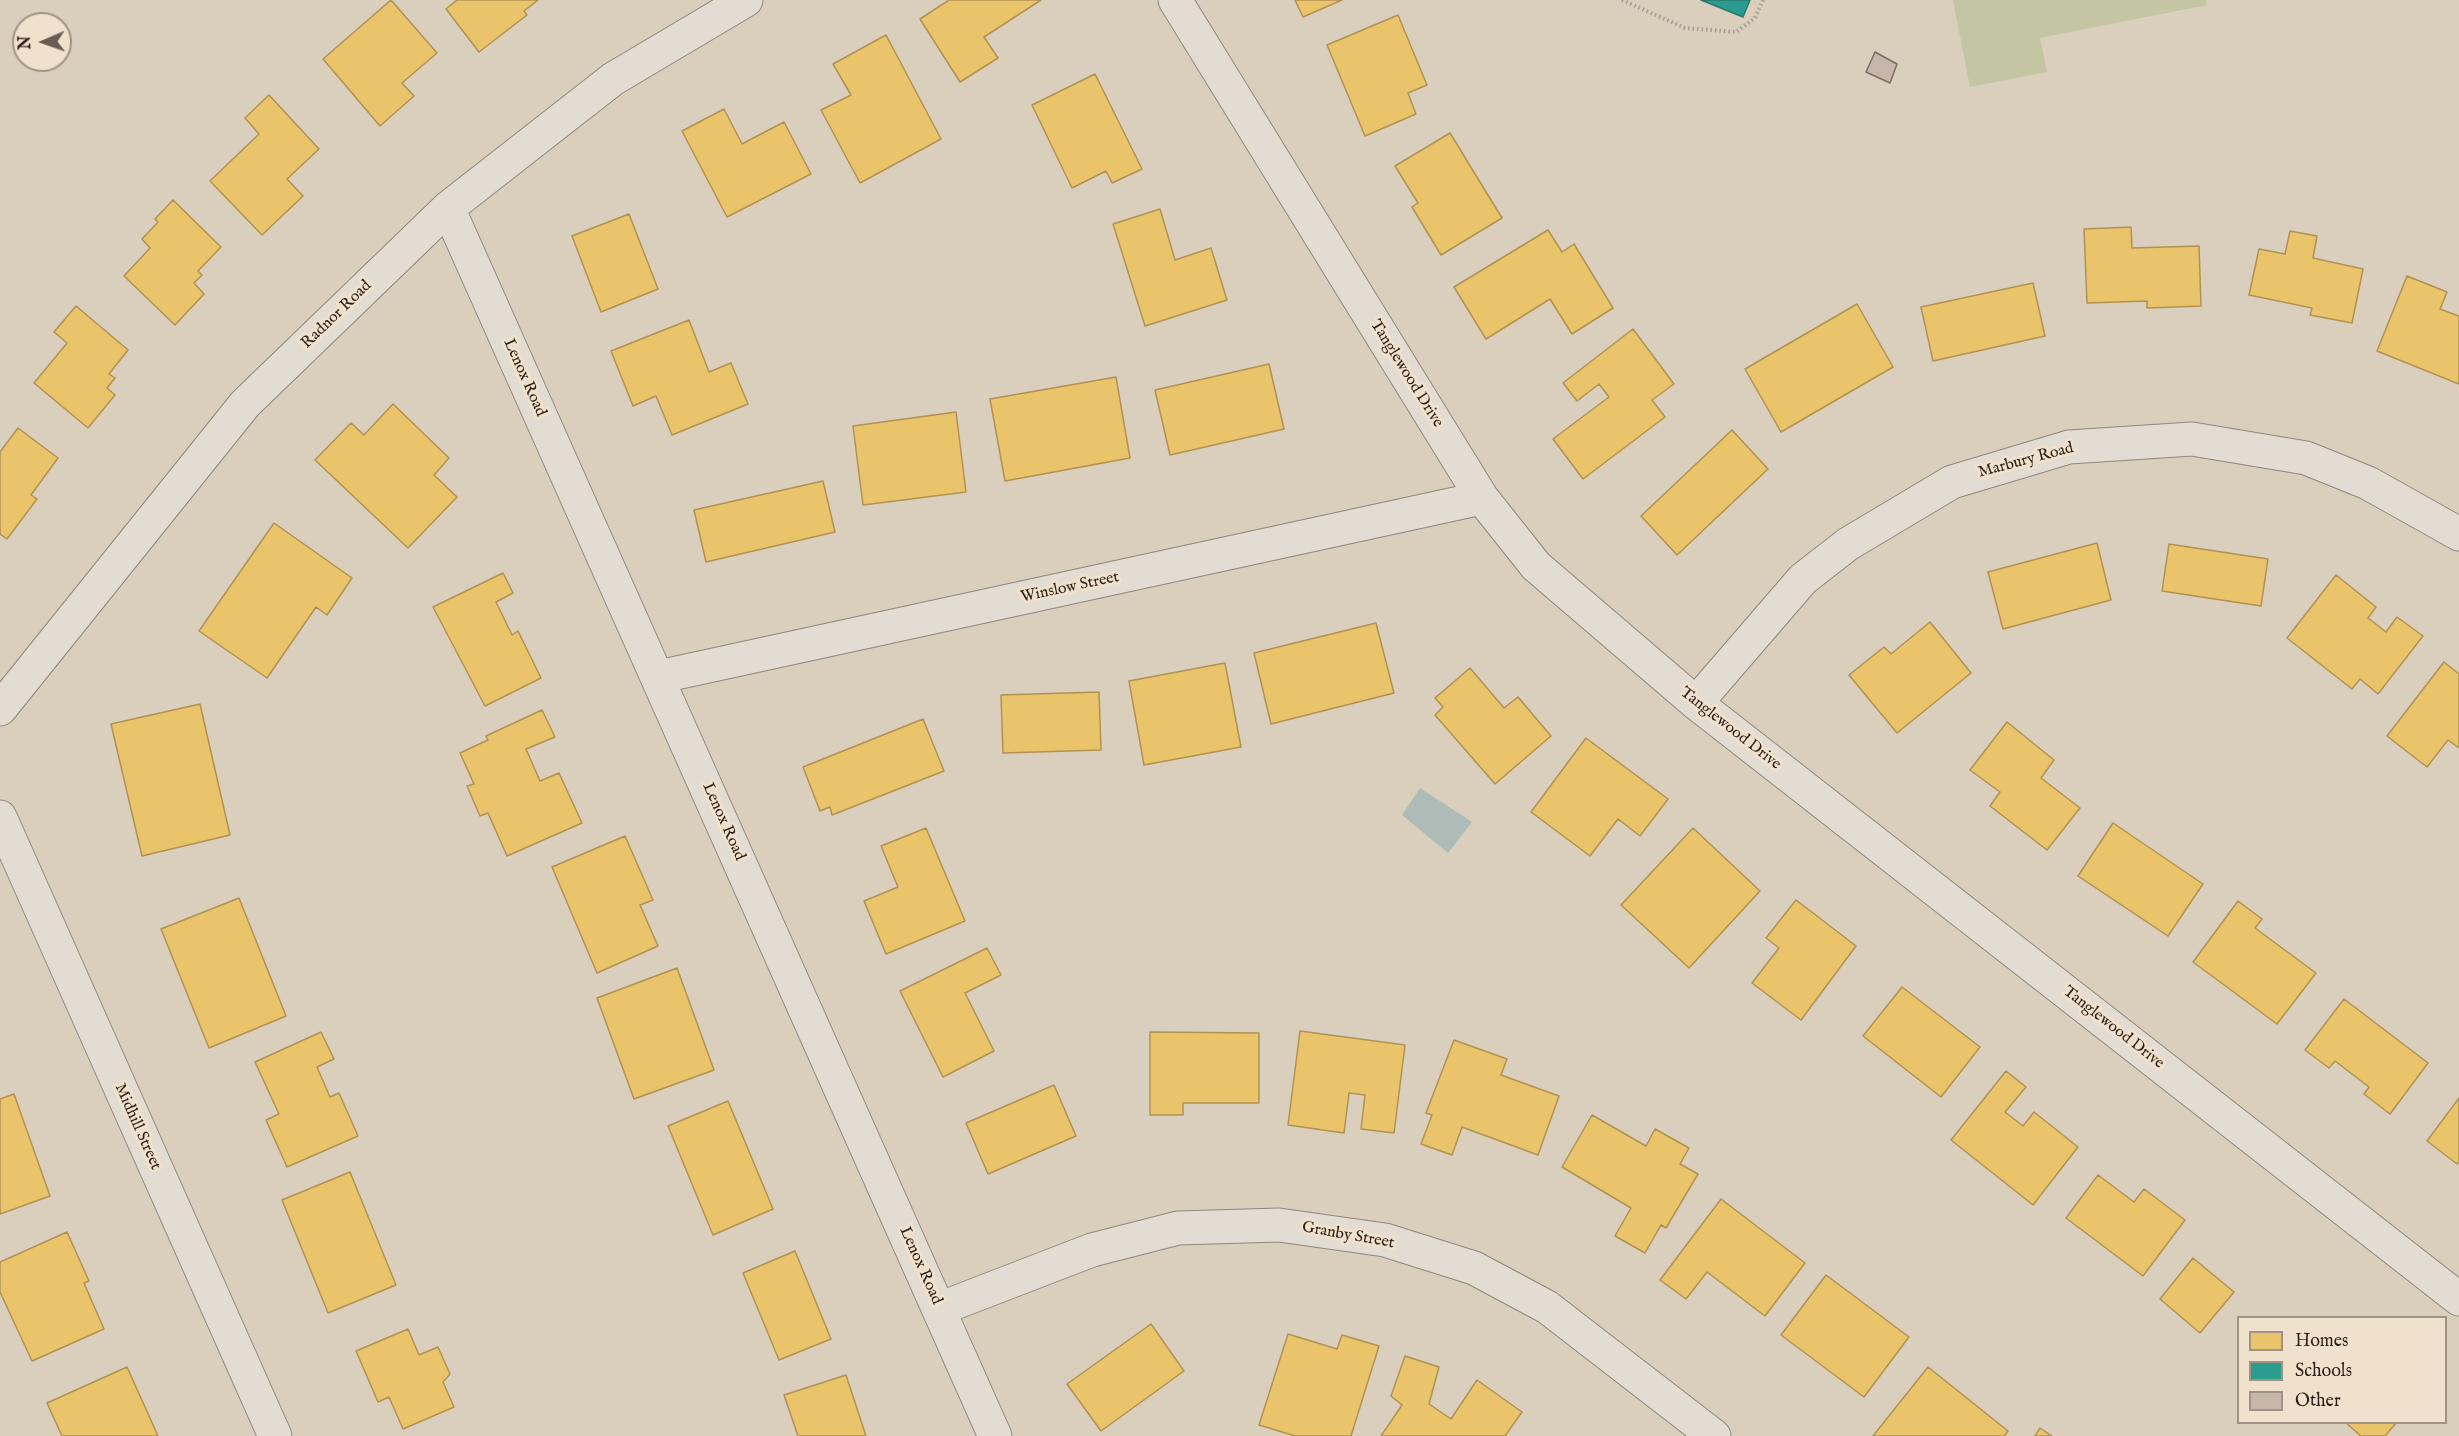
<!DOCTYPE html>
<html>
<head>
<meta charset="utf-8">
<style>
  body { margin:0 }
  #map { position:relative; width:2459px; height:1436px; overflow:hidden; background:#dacebc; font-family:"IM FELL English",serif }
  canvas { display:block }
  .legend { position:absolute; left:2237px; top:1316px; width:210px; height:108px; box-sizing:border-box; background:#efe1cb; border:2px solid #a19384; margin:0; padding:8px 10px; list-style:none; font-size:18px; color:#2d1f1a }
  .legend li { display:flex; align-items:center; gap:12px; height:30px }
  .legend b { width:30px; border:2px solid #a19384 }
  .north { position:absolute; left:12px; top:12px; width:60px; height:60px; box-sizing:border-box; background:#efe1cb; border:2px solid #a19384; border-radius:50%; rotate:268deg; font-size:16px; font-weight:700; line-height:24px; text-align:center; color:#2d1f1a }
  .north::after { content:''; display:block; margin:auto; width:21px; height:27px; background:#6a5c53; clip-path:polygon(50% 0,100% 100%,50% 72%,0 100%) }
</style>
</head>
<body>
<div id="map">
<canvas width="2459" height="1436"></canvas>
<ul class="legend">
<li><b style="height:16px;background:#e9c46a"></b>Homes</li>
<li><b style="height:16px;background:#2a9d8f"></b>Schools</li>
<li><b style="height:16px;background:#c7b6aa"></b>Other</li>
</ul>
<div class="north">N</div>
</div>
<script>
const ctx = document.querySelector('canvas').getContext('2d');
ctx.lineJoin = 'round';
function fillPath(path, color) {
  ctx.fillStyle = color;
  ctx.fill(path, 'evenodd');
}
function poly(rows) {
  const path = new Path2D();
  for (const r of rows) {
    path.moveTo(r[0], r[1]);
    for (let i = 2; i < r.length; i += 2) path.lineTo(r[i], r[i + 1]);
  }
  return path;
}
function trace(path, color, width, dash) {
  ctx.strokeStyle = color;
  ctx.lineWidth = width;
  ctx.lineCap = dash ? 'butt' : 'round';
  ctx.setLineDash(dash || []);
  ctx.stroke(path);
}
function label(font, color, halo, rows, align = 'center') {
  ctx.font = font + ' "IM FELL English",serif';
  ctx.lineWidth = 6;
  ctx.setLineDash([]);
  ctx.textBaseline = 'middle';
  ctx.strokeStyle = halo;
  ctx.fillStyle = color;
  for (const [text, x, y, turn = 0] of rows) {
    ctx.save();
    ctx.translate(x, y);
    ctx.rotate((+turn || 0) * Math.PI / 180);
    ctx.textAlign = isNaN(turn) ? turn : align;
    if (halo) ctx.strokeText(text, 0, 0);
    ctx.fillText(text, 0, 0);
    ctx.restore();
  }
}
const green = poly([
  [1953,0,2206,0,2207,5,2040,38,2047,72,1970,87]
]);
const water = poly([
  [1420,788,1472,822,1448,853,1402,815]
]);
const homes = poly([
  [391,0,437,53,402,83,414,96,380,126,323,59,391,0],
  [457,0,538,0,524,11,527,15,479,52,446,9,457,0],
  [949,0,1041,0,984,37,998,58,960,82,920,19,949,0],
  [1295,0,1342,0,1303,17,1295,0],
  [1398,15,1427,85,1408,93,1416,114,1365,136,1327,45,1398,15],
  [886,35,941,139,860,183,821,110,851,95,833,64,886,35],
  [1095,74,1142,169,1112,183,1106,171,1072,188,1032,105,1095,74],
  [269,95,319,149,287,179,303,196,262,235,210,181,259,134,245,118,269,95],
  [724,109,742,144,784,122,811,174,727,217,682,131,724,109],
  [1450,133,1502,218,1441,255,1412,207,1418,203,1395,166,1450,133],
  [173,200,221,247,198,271,202,275,194,283,204,294,175,325,124,276,150,248,142,239,158,222,155,219,173,200],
  [1160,209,1175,260,1211,248,1227,300,1145,326,1113,224,1160,209],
  [629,214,658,289,601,312,572,236,629,214],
  [2131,227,2132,248,2199,246,2201,306,2147,308,2147,301,2087,303,2084,229,2131,227],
  [1548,230,1562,252,1574,244,1613,308,1572,334,1550,299,1486,339,1454,287,1548,230],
  [2290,231,2317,236,2313,258,2363,269,2352,323,2310,315,2312,308,2249,295,2259,249,2285,254,2290,231],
  [2407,276,2447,292,2440,309,2459,316,2459,384,2377,351,2407,276],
  [2033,283,2045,336,1933,361,1921,307,2033,283],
  [1857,304,1893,367,1781,432,1745,369,1857,304],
  [76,306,128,350,109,374,115,378,107,388,115,395,88,428,34,383,67,343,54,332,76,306],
  [689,320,709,372,731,363,748,404,672,435,656,396,633,406,611,351,689,320],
  [1633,329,1674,384,1652,400,1665,417,1583,479,1553,439,1609,397,1599,384,1577,401,1563,383,1633,329],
  [1269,364,1284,429,1170,455,1155,390,1269,364],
  [1116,377,1130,458,1005,481,990,399,1116,377],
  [393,404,449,458,434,475,457,497,408,548,315,460,351,423,364,435,393,404],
  [956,412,966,492,863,505,853,426,956,412],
  [18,428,58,458,31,495,37,499,7,539,0,534,0,452,18,428],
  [1732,430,1768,469,1677,555,1641,516,1732,430],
  [823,481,835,532,706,562,694,510,823,481],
  [274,523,352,578,327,615,316,607,267,678,199,631,274,523],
  [2097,543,2111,600,2003,629,1988,572,2097,543],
  [2169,544,2268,559,2261,606,2162,591,2169,544],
  [503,573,513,593,496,602,512,635,518,631,541,678,485,706,433,607,503,573],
  [2336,575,2376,607,2368,618,2386,632,2397,617,2423,636,2378,694,2360,679,2352,689,2287,638,2336,575],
  [1930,622,1971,673,1897,733,1849,675,1884,647,1891,654,1930,622],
  [1376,623,1394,693,1271,724,1254,653,1376,623],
  [2444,662,2459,674,2459,748,2448,740,2427,767,2387,736,2444,662],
  [1225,663,1241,747,1144,765,1129,681,1225,663],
  [1470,668,1504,708,1518,697,1551,736,1495,784,1435,715,1443,707,1435,698,1470,668],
  [1099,692,1101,750,1003,753,1001,695,1099,692],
  [200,704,230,835,142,856,111,724,200,704],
  [542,710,555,737,526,749,540,781,559,773,582,823,507,856,488,813,480,816,467,786,474,784,460,753,488,740,486,736,542,710],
  [923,719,944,771,832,815,830,807,820,811,803,767,923,719],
  [2007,722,2054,760,2041,778,2080,808,2047,850,1990,806,2000,792,1970,770,2007,722],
  [1586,738,1668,799,1640,836,1618,819,1590,856,1531,812,1586,738],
  [2113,823,2203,884,2168,936,2078,876,2113,823],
  [926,828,965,921,886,954,864,901,898,887,881,846,926,828],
  [1693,828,1760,891,1689,968,1621,905,1693,828],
  [625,836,653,900,640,905,658,946,597,973,552,867,625,836],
  [239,898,286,1016,209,1048,161,929,239,898],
  [1796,900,1856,946,1801,1020,1752,983,1779,948,1766,938,1796,900],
  [2238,901,2262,919,2255,928,2316,973,2277,1024,2193,962,2238,901],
  [987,948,1001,975,965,993,994,1051,943,1077,900,991,987,948],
  [677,968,714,1070,634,1099,597,998,677,968],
  [1902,987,1980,1047,1941,1097,1863,1036,1902,987],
  [2344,999,2428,1063,2390,1114,2364,1094,2369,1087,2335,1061,2329,1068,2305,1050,2344,999],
  [1300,1031,1405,1045,1394,1133,1361,1129,1365,1095,1349,1093,1344,1133,1288,1125,1300,1031],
  [321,1032,334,1059,317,1067,330,1097,339,1093,358,1136,287,1167,266,1120,279,1114,255,1062,321,1032],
  [1150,1032,1259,1033,1259,1103,1183,1103,1183,1115,1150,1115,1150,1032],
  [1454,1040,1507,1059,1501,1075,1559,1096,1538,1155,1462,1127,1452,1155,1421,1144,1432,1115,1426,1113,1454,1040],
  [2006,1071,2026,1087,2005,1112,2023,1126,2034,1112,2078,1147,2033,1205,1951,1140,2006,1071],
  [1054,1085,1076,1136,988,1174,966,1123,1054,1085],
  [14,1094,50,1196,0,1214,0,1099,14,1094],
  [2459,1098,2459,1162,2457,1164,2427,1141,2459,1098],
  [728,1101,773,1209,713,1235,668,1126,728,1101],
  [1592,1115,1646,1146,1655,1129,1689,1148,1680,1164,1698,1174,1666,1228,1661,1225,1645,1253,1615,1236,1631,1208,1562,1167,1592,1115],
  [350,1172,396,1285,328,1313,282,1200,350,1172],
  [2098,1175,2134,1202,2144,1189,2185,1220,2143,1276,2066,1218,2098,1175],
  [1721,1199,1805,1263,1765,1316,1707,1272,1686,1299,1660,1280,1721,1199],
  [67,1232,89,1281,84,1283,104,1329,32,1361,0,1292,0,1262,67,1232],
  [795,1251,831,1339,779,1360,743,1273,795,1251],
  [2193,1258,2234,1292,2200,1333,2160,1299,2193,1258],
  [1826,1275,1909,1337,1864,1397,1781,1335,1826,1275],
  [1151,1324,1184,1371,1101,1431,1067,1384,1151,1324],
  [408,1329,419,1355,438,1347,450,1374,443,1382,454,1407,403,1429,389,1397,378,1402,356,1351,408,1329],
  [1288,1334,1337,1349,1342,1335,1379,1346,1351,1436,1295,1436,1259,1425,1288,1334],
  [1405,1356,1439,1367,1429,1404,1451,1419,1477,1380,1522,1412,1505,1436,1381,1436,1402,1405,1391,1396,1405,1356],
  [127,1367,158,1436,62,1436,47,1403,127,1367],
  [1928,1367,2008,1431,2004,1436,1873,1436,1928,1367],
  [846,1375,866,1436,798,1436,784,1395,846,1375],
  [2345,1422,2397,1422,2385,1436,2361,1436,2345,1422],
  [2040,1428,2052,1436,2035,1436,2040,1428]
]);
const schools = poly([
  [1701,0,1750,0,1743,17,1701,0]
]);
const building = poly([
  [1875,52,1897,64,1890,83,1866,72,1875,52]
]);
const path = poly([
  [1622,0,1685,28,1736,32,1755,18,1763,0]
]);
const minor = poly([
  [1175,0,1482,498,1536,566,1696,703,2459,1299],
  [448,208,995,1436],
  [658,677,1482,498],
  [1696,703,1803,579,1848,544,1952,482,2069,447,2192,439,2306,458,2368,483,2459,534],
  [0,709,245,404,448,208,613,79,746,0],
  [0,817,275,1436],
  [939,1309,1092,1250,1178,1228,1279,1225,1385,1240,1474,1268,1547,1307,1714,1436]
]);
const streetNames = [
  ["Radnor Road",337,315,-44],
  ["Tanglewood Drive",1406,374,58],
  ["Lenox Road",524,378,66],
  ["Marbury Road",2026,461,-15],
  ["Winslow Street",1070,588,-12],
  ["Tanglewood Drive",1730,729,38],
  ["Lenox Road",723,822,66],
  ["Tanglewood Drive",2113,1028,38],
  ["Midhill Street",137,1127,66],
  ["Granby Street",1348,1236,10],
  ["Lenox Road",920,1266,66]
];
fillPath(green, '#c3c5a3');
fillPath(water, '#adbcb6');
fillPath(homes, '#e9c46a');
trace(homes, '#b19252', 1.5);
fillPath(schools, '#2a9d8f');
trace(schools, '#2b776c', 1.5);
fillPath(building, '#c7b6aa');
trace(building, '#786f66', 1.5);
trace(minor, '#90877c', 35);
trace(path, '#a29c94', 4, [1.5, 3]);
trace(minor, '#e2dcd3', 33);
label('16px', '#2d1f1a', '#efe1cb', streetNames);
</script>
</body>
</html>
